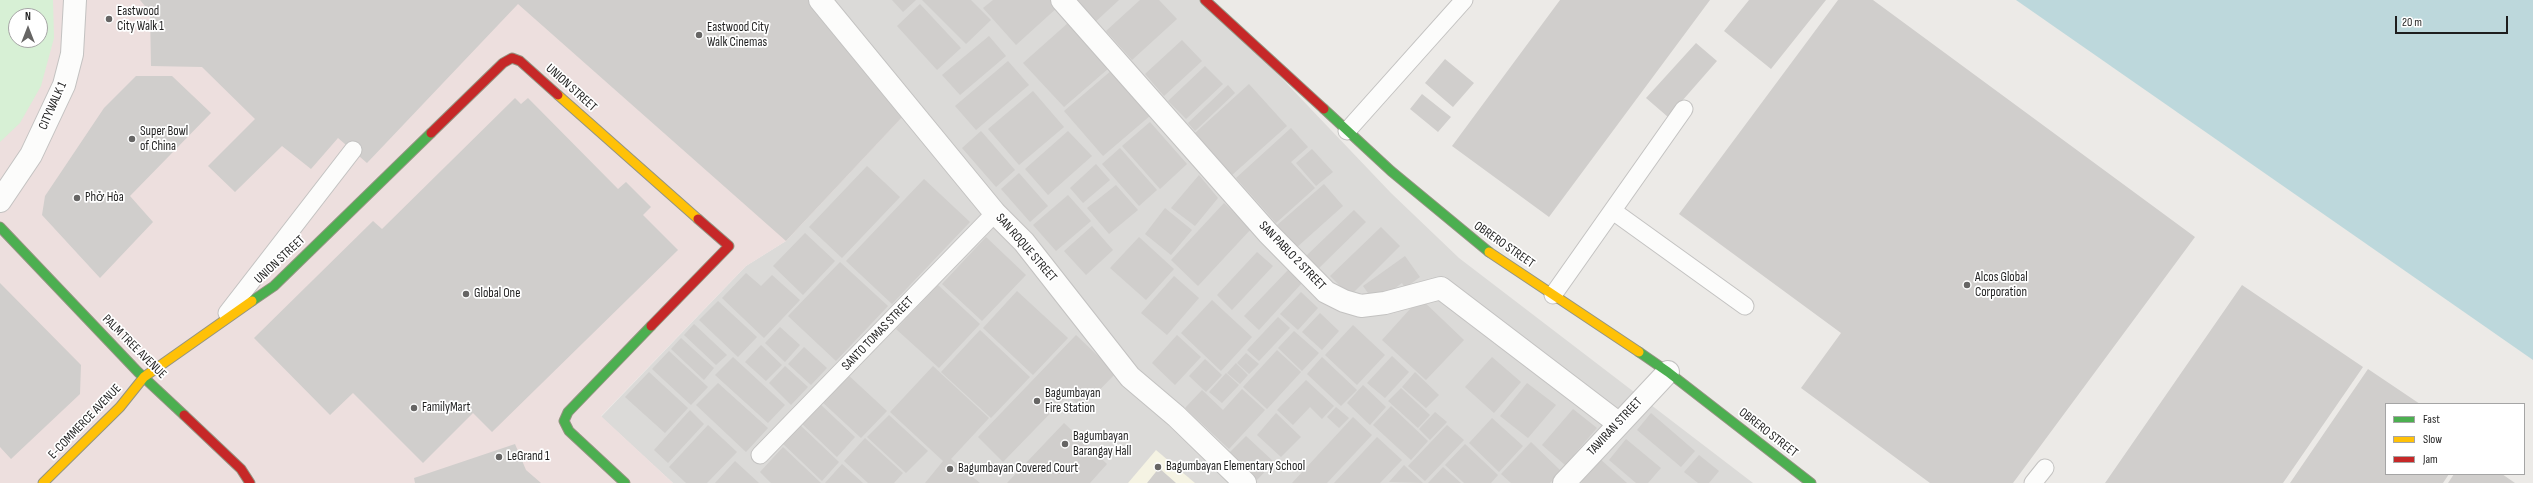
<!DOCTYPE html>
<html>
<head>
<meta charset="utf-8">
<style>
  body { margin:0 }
  #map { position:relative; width:2533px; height:483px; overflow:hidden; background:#eceae7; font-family:"Sofia Sans Condensed",sans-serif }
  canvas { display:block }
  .legend { position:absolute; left:2385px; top:403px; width:140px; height:72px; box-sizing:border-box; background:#fff; border:1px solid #a5a5a5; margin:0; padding:5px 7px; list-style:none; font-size:12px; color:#1e1e1e }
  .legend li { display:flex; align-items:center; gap:8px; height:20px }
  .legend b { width:20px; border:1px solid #a5a5a5 }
  .north { position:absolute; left:8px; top:8px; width:40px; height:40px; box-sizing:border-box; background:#fff; border:1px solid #a5a5a5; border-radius:50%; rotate:0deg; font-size:11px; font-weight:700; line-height:16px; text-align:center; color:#1e1e1e }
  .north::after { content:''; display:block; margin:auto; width:14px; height:18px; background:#666564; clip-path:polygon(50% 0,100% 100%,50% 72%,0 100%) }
  .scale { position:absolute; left:2395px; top:16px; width:113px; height:18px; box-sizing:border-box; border:2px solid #1e1e1e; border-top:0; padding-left:5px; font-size:12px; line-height:14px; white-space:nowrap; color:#1e1e1e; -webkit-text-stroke:3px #fff; paint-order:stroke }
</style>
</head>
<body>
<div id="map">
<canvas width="2533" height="483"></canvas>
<ul class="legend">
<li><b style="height:5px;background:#4caf50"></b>Fast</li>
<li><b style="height:5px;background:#ffc107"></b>Slow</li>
<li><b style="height:5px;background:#c62828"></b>Jam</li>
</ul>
<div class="north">N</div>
<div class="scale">20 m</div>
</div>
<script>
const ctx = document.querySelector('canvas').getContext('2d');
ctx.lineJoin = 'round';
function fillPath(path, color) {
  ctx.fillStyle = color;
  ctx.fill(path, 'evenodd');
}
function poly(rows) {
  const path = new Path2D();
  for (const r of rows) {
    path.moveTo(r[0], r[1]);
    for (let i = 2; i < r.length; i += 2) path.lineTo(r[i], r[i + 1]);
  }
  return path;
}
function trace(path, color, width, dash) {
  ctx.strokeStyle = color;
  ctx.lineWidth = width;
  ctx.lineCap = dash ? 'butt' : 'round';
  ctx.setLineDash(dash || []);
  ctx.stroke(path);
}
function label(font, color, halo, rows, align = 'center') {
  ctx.font = font + ' "Sofia Sans Condensed",sans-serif';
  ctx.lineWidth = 3.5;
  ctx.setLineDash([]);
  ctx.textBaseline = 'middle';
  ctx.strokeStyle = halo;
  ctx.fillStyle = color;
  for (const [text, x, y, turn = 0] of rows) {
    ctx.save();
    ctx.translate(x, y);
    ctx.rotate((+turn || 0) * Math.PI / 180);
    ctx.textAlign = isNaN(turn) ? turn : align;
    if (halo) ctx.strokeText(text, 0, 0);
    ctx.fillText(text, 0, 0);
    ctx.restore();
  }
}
const residential = poly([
  [809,0,1207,0,1391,193,1459,258,1753,483,673,483,601,417,746,266,786,241,904,114]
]);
const commercial = poly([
  [0,0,809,0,905,114,786,241,746,266,601,416,673,483,0,483],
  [16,16,40,16,40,40,16,40]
]);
const education = poly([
  [1156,450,1195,483,1128,483]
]);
const park = poly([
  [0,0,53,0,54,38,41,86,20,123,0,142],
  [16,16,40,16,40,40,16,40]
]);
const water = poly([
  [2016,0,2533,0,2533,360]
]);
const building = poly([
  [140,0,809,0,905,114,786,241,518,4,367,163,338,138,311,169,282,146,235,192,208,166,255,119,202,67,151,66,150,12],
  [892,0,916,0,903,12],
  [922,0,971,0,991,20,966,44],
  [993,0,1054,0,1059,6,1016,45,983,8],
  [1071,0,1119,0,1093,24],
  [1140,0,1159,0,1177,19,1132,60,1106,31],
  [1560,0,1710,0,1549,217,1452,146],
  [1749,0,1826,0,1771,69,1724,31],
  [1838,0,1873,0,2195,237,2013,483,1930,483,1801,388,1841,333,1679,214],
  [920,4,961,48,937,70,897,26],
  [1068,23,1109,68,1064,107,1023,63],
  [989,36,1006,56,960,95,942,75],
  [1182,40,1202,61,1164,96,1145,74],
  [1696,43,1717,61,1668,117,1646,98],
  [1445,59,1474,83,1453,107,1425,83],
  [1008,61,1029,85,976,130,955,106],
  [1205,66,1223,84,1186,119,1168,101],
  [1112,70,1151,115,1103,156,1064,111],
  [136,76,172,76,211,113,130,196,153,222,100,278,42,215,45,196,104,108],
  [1249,84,1287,126,1232,175,1195,133],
  [1228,85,1235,93,1195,131,1188,123],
  [1033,91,1064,127,1019,165,988,129],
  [1422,94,1451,117,1438,132,1410,109],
  [515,98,521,104,528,98,618,189,626,182,651,207,643,215,678,250,492,432,473,413,423,463,353,393,330,415,254,338,373,221,382,229],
  [1150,122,1187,164,1160,189,1122,146],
  [1291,128,1308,147,1291,162,1315,188,1276,223,1236,178],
  [981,131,1015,170,996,187,962,148],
  [1068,131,1092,156,1048,195,1025,169],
  [1120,148,1157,190,1139,206,1102,164],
  [1312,149,1333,172,1316,186,1296,163],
  [1096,164,1110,180,1083,203,1070,188],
  [867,166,900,197,842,258,809,227],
  [1019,173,1048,206,1030,222,1001,189],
  [1199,175,1218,198,1195,226,1171,208],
  [924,179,970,222,892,304,846,261],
  [1324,184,1343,206,1296,248,1276,226],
  [1116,185,1138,210,1109,234,1087,208],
  [1068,195,1091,221,1056,251,1033,225],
  [1224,203,1251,229,1198,286,1171,260],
  [1165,208,1192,230,1171,255,1145,234],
  [1354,210,1366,222,1318,269,1306,256],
  [1092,226,1113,250,1086,275,1064,251],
  [1381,227,1400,246,1350,296,1330,276],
  [805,233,835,261,803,295,773,266],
  [986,237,1026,275,982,321,942,284],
  [1139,237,1174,269,1146,300,1110,268],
  [1257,252,1273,266,1232,310,1217,295],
  [1405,256,1420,277,1405,288,1402,283,1375,303,1363,286],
  [840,262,888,306,836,361,788,316],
  [1288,270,1302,283,1259,330,1244,316],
  [746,273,761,286,772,275,800,300,764,338,722,298],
  [1174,276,1199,298,1167,335,1141,313],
  [0,283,81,365,80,394,11,459,0,447],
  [938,285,980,324,939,368,896,329],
  [2242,285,2363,367,2283,483,2105,483],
  [1017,291,1068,338,1033,375,983,328],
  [1301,292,1318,308,1298,330,1280,314],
  [1420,298,1464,340,1426,380,1382,340],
  [1212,300,1252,337,1221,371,1181,333],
  [718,301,757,337,738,357,699,320],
  [1320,313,1339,331,1322,350,1302,332],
  [1278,317,1290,328,1259,361,1247,350],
  [694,324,727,355,716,365,684,335],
  [1353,325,1385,355,1357,385,1325,355],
  [780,327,800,345,785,362,765,343],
  [980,330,1030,377,991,418,941,372],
  [1294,331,1319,353,1302,371,1278,348],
  [1076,335,1116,373,1082,408,1068,395,1003,462,978,437],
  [1177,335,1201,357,1175,385,1152,363],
  [681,338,714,368,704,380,671,349],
  [761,345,782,365,766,381,745,362],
  [804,347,827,368,811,385,788,364],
  [1277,350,1301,372,1267,409,1243,387],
  [669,351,708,387,691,405,652,369],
  [1246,353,1259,364,1249,374,1237,363],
  [1392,356,1409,372,1385,398,1367,383],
  [733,357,785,405,768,423,715,375],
  [1322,357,1357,390,1341,406,1307,374],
  [1492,357,1521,382,1494,413,1465,387],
  [1205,359,1222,375,1206,392,1189,376],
  [1236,363,1248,375,1240,384,1227,373],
  [785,366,808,387,791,405,769,383],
  [933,366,989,418,951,459,980,483,925,483,943,461,890,412],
  [2368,369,2420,404,2386,404,2386,474,2449,474,2443,483,2290,483],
  [649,372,688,408,665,433,625,397],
  [1415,372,1439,395,1426,408,1402,387],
  [846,373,887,411,861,438,820,400],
  [1226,373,1239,385,1222,403,1209,392],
  [1306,380,1334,406,1322,419,1310,407,1293,425,1277,410],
  [718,383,768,428,746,452,696,405],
  [1527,383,1556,405,1528,438,1500,416],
  [1363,385,1386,407,1370,425,1347,403],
  [1401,388,1430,415,1418,428,1388,401],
  [1242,389,1265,410,1229,449,1185,408,1202,390,1223,410],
  [819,403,855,437,837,457,800,422],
  [1391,406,1428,441,1411,460,1373,425],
  [1336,407,1349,418,1339,428,1327,417],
  [1573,409,1597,428,1565,465,1542,445],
  [690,410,704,424,668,463,654,450],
  [1435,412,1447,422,1430,440,1419,429],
  [1276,413,1301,437,1281,457,1257,435],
  [1651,413,1695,451,1681,467,1637,430],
  [889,415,928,451,906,473,867,437],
  [1353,417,1372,435,1327,483,1292,483],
  [1492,418,1523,446,1499,472,1469,443],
  [798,423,839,462,822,481,781,442],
  [1064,423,1107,464,1090,483,1007,483],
  [708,425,737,452,707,483,686,483,669,467],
  [1447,425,1464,440,1425,481,1408,466],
  [1246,436,1274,462,1257,480,1229,453],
  [1377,437,1402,460,1380,483,1334,483],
  [865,438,903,473,894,483,868,483,844,461],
  [1626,439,1661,468,1648,483,1636,483,1609,460],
  [1531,442,1561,471,1550,483,1511,483,1501,474],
  [515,444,526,470,541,483,415,483,414,478],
  [1465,444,1498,475,1491,483,1464,483,1445,465],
  [783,447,821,483,771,483,760,472],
  [1699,455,1719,471,1709,483,1698,483,1684,472],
  [1600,459,1627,483,1582,483,1579,481],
  [735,461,759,483,715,483],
  [842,464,863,483,825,483],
  [1404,465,1423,483,1389,482],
  [1443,467,1461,483,1428,483],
  [1159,468,1176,483,1147,483],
  [2454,474,2502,474,2515,483,2448,483]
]);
const lane = poly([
  [1347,131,1464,0],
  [1613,211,1745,306],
  [1553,295,1684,109],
  [227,313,353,150],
  [760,455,995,213],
  [2033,483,2045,468]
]);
const street = poly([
  [820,0,995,213,1024,242,1130,377,1176,416,1245,483],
  [1062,0,1268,233,1326,292,1344,301,1361,306,1385,303,1441,288,1618,423],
  [0,201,31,155,64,85,72,54,75,0],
  [1564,483,1668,372]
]);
const fast = poly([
  [1324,109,1391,171,1489,252],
  [0,227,138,372,184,415],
  [252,301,274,286,431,133],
  [1639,352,1668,372,1811,483],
  [625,483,569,431,564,421,568,412,651,326]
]);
const slow = poly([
  [558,95,698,219],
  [1489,252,1639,352],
  [43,483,120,407,144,377,252,301]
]);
const jam = poly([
  [1205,0,1324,109],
  [431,133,503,63,512,58,520,61,558,95],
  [651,326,729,246,698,219],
  [184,415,241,469,250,483]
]);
const markers = [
  [109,19,4,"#666564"],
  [699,35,4,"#666564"],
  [132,139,4,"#666564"],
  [77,198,4,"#666564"],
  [1967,285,4,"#666564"],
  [466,294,4,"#666564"],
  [1037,401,4,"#666564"],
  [414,408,4,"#666564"],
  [1065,444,4,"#666564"],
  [499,457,4,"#666564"],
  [1158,467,4,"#666564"],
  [950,469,4,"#666564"]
];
const poiNames = [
  ["Eastwood",117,12],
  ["City Walk 1",117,27],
  ["Eastwood City",707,28],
  ["Walk Cinemas",707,43],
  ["Super Bowl",140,132],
  ["of China",140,147],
  ["Phở Hòa",85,198],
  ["Alcos Global",1975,278],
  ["Corporation",1975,293],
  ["Global One",474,294],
  ["Bagumbayan",1045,394],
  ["Fire Station",1045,409],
  ["FamilyMart",422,408],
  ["Bagumbayan",1073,437],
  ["Barangay Hall",1073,452],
  ["LeGrand 1",507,457],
  ["Bagumbayan Elementary School",1166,467],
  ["Bagumbayan Covered Court",958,469]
];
const streetNames = [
  ["UNION STREET",571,88,42],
  ["CITYWALK 1",53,106,-66],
  ["OBRERO STREET",1504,245,35],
  ["SAN ROQUE STREET",1026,248,49],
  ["SAN PABLO 2 STREET",1292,256,46],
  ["UNION STREET",280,260,-43],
  ["SANTO TOMAS STREET",878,334,-46],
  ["PALM TREE AVENUE",134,347,45],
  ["E-COMMERCE AVENUE",85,422,-46],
  ["TAWIRAN STREET",1615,427,-47],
  ["OBRERO STREET",1768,433,38]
];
fillPath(residential, '#dbdad8');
fillPath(commercial, '#eddfde');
fillPath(education, '#f5f3e3');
fillPath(park, '#d7f0d5');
fillPath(water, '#bdd8dc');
fillPath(building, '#d0cecc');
trace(lane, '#c3c2c1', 19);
trace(street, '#c3c2c1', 24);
trace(fast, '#939481', 11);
trace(slow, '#939481', 11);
trace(jam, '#939481', 11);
trace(lane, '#fcfcfb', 17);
trace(street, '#fcfcfb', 22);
trace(fast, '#4caf50', 9);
trace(slow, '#ffc107', 9);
trace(jam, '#c62828', 9);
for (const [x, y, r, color] of markers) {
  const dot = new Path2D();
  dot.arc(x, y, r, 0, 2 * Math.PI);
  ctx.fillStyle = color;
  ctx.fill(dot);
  trace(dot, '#fff', 1.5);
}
label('13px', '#1e1e1e', '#fff', poiNames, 'left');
label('13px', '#1e1e1e', '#fff', streetNames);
</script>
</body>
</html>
